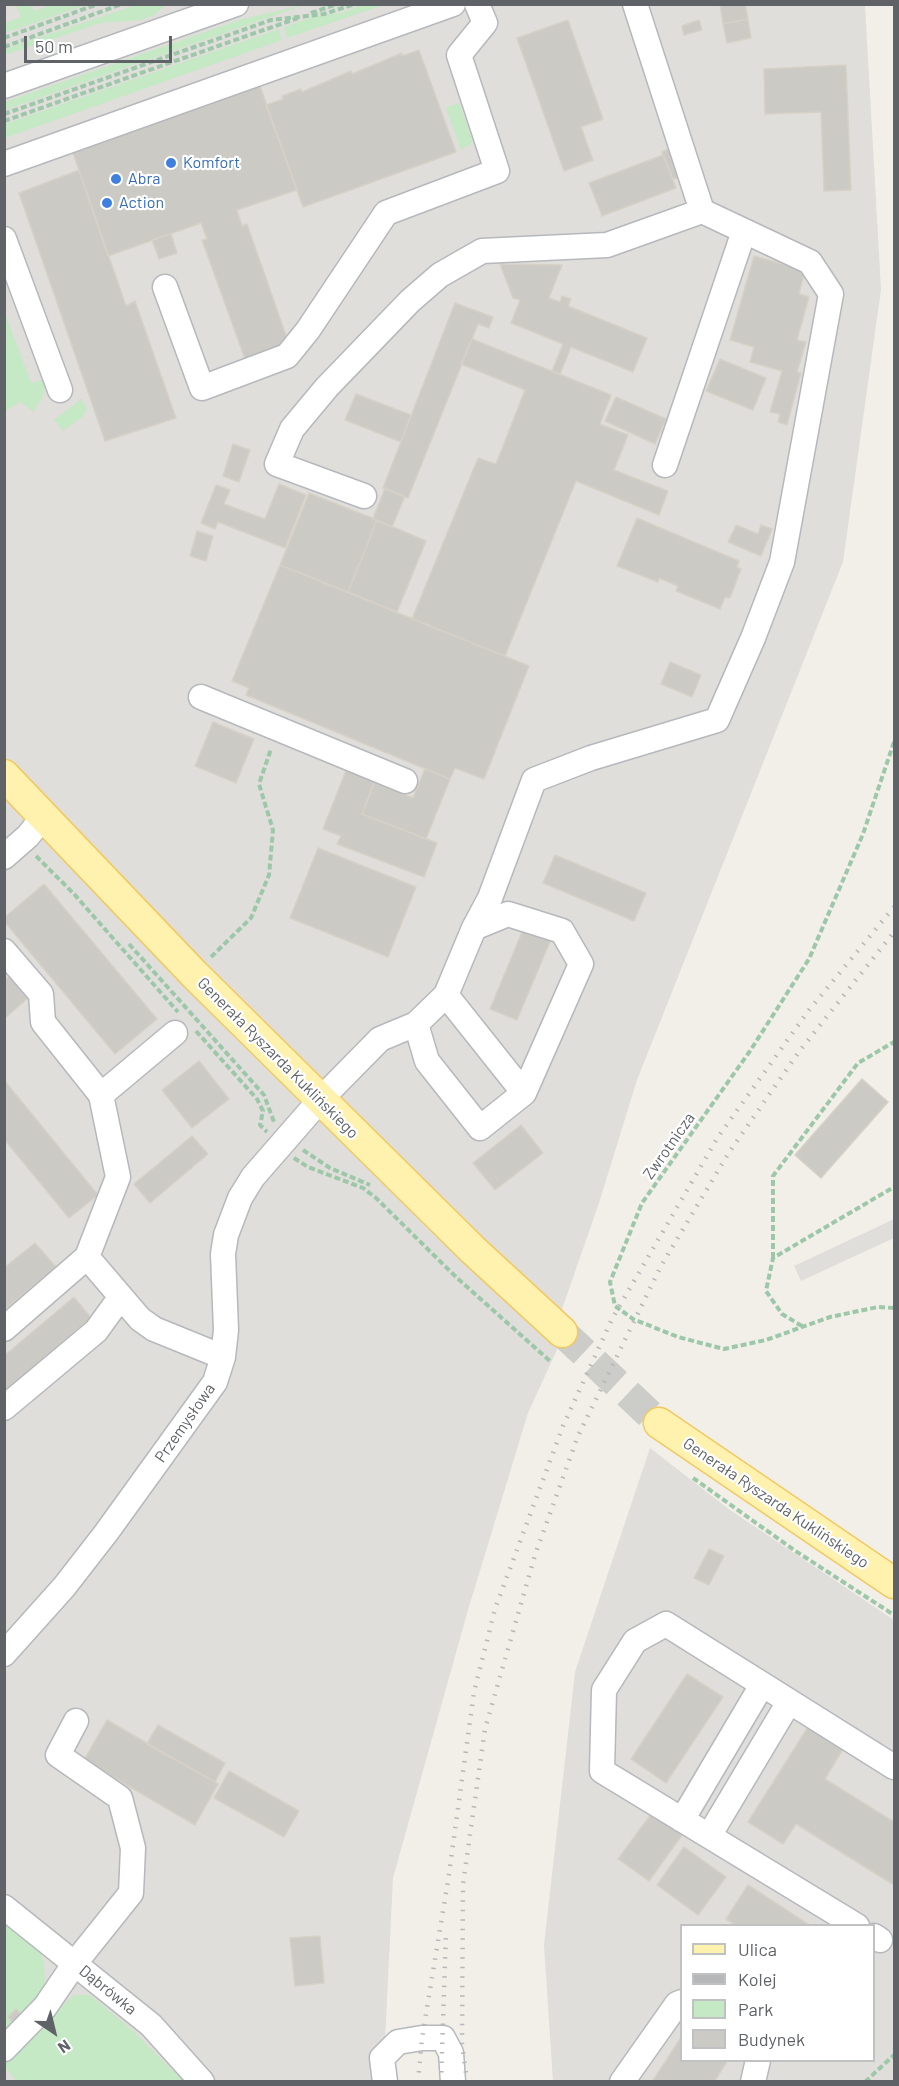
<!DOCTYPE html>
<html>
<head>
<meta charset="utf-8">
<style>
  body { margin:0 }
  #map { position:relative; width:899px; height:2086px; overflow:hidden; background:#f1efe8; font-family:Barlow,sans-serif }
  canvas { display:block }
  .frame { position:absolute; inset:0; border:6px solid #5f6368; pointer-events:none }
  .legend { position:absolute; left:680px; top:1924px; width:195px; height:138px; box-sizing:border-box; background:#fff; border:2px solid #bfc1c3; margin:0; padding:8px 10px; list-style:none; font-size:18px; color:#5f6368 }
  .legend li { display:flex; align-items:center; gap:12px; height:30px }
  .legend b { width:30px; border:2px solid #bfc1c3 }
  .north { position:absolute; left:24px; top:2002px; width:60px; height:60px; -webkit-text-stroke:4px #fff; paint-order:stroke; rotate:145deg; font-size:16px; font-weight:700; line-height:24px; text-align:center; color:#5f6368 }
  .north::after { content:''; display:block; margin:auto; width:21px; height:27px; background:#5f6368; clip-path:polygon(50% 0,100% 100%,50% 72%,0 100%) }
  .scale { position:absolute; left:24px; top:36px; width:148px; height:27px; box-sizing:border-box; border:3px solid #5f6368; border-top:0; padding-left:8px; font-size:18px; line-height:21px; white-space:nowrap; color:#5f6368; -webkit-text-stroke:4px #fff; paint-order:stroke }
</style>
</head>
<body>
<div id="map">
<canvas width="899" height="2086"></canvas>
<div class="frame"></div>
<ul class="legend">
<li><b style="height:8px;background:#fff2af"></b>Ulica</li>
<li><b style="height:8px;background:#b6b7b8"></b>Kolej</li>
<li><b style="height:16px;background:#c5e8c5"></b>Park</li>
<li><b style="height:16px;background:#cccac5"></b>Budynek</li>
</ul>
<div class="north">N</div>
<div class="scale">50 m</div>
</div>
<script>
const ctx = document.querySelector('canvas').getContext('2d');
ctx.lineJoin = 'round';
function fillPath(path, color) {
  ctx.fillStyle = color;
  ctx.fill(path, 'evenodd');
}
function poly(rows) {
  const path = new Path2D();
  for (const r of rows) {
    path.moveTo(r[0], r[1]);
    for (let i = 2; i < r.length; i += 2) path.lineTo(r[i], r[i + 1]);
  }
  return path;
}
function trace(path, color, width, dash) {
  ctx.strokeStyle = color;
  ctx.lineWidth = width;
  ctx.lineCap = dash ? 'butt' : 'round';
  ctx.setLineDash(dash || []);
  ctx.stroke(path);
}
function label(font, color, halo, rows, align = 'center') {
  ctx.font = font + ' Barlow,sans-serif';
  ctx.lineWidth = 4.5;
  ctx.setLineDash([]);
  ctx.textBaseline = 'middle';
  ctx.strokeStyle = halo;
  ctx.fillStyle = color;
  for (const [text, x, y, turn = 0] of rows) {
    ctx.save();
    ctx.translate(x, y);
    ctx.rotate((+turn || 0) * Math.PI / 180);
    ctx.textAlign = isNaN(turn) ? turn : align;
    if (halo) ctx.strokeText(text, 0, 0);
    ctx.fillText(text, 0, 0);
    ctx.restore();
  }
}
const industrial = poly([
  [5,5,865,5,881,290,843,562,637,1080,599,1203,562,1309,571,1319,528,1413,468,1610,393,1878,383,2081,5,2082],
  [894,1219,894,1238,801,1281,794,1266],
  [650,1448,730,1510,894,1620,894,2081,553,2082,544,1945,575,1672],
  [682,1926,874,1926,874,2060,682,2060]
]);
const green = poly([
  [364,4,384,5,287,38,284,27,313,17,341,13],
  [16,5,32,5,34,11,53,5,85,5,5,33,5,23,21,17],
  [136,5,166,5,154,15,141,20,101,23,5,55,5,49],
  [304,5,5,110,5,102,16,98,242,19],
  [279,29,282,40,5,138,5,124],
  [459,103,472,140,471,144,461,150,446,108],
  [4,310,31,383,45,379,43,396,33,412,21,402,5,411],
  [81,399,87,408,83,416,63,431,54,420],
  [4,1922,39,1949,44,1963,45,1988,23,2016,15,2009,8,2017,12,2021,5,2028],
  [74,1995,90,1995,132,2030,183,2081,17,2081,5,2068,8,2055]
]);
const building = poly([
  [720,4,745,4,748,19,723,24,720,4],
  [748,19,751,38,727,43,723,24,748,19],
  [568,20,603,119,581,127,593,160,564,171,517,38,568,20],
  [699,20,702,30,684,35,682,26,699,20],
  [419,50,456,152,303,207,266,105,283,99,282,96,301,89,302,92,351,71,352,74,402,53,402,56,419,50],
  [846,65,851,190,824,191,821,112,765,114,764,69,846,65],
  [260,86,297,190,237,210,242,226,247,224,289,344,245,359,202,240,207,239,201,223,108,256,73,153,260,86],
  [675,146,683,176,673,179,662,152,675,146],
  [663,155,676,188,602,216,589,183,663,155],
  [79,170,126,306,135,301,176,418,105,441,19,193,79,170],
  [171,234,177,253,159,259,152,240,171,234],
  [754,256,805,270,799,294,809,297,797,340,806,342,797,372,801,373,787,425,778,422,780,414,770,412,782,371,750,362,754,347,730,340,754,256],
  [500,264,562,265,549,298,560,302,562,296,571,299,568,306,647,338,633,372,571,347,560,374,552,371,563,344,511,323,520,300,513,298,500,264],
  [455,303,493,317,489,328,478,324,408,498,383,488,455,303],
  [472,339,611,395,600,424,628,435,614,470,668,491,659,515,576,481,505,656,412,619,478,458,496,464,525,390,461,364,472,339],
  [720,359,766,378,753,410,706,391,720,359],
  [356,394,411,415,401,442,345,420,356,394],
  [616,397,666,419,655,444,605,421,616,397],
  [233,444,250,450,239,482,223,476,233,444],
  [279,484,306,495,285,548,218,522,215,529,201,523,216,485,230,490,224,504,265,519,279,484],
  [385,488,405,496,392,527,373,519,385,488],
  [309,493,377,520,348,592,280,565,309,493],
  [637,518,739,561,737,567,741,569,730,598,725,597,720,609,676,591,678,586,659,578,658,582,617,566,637,518],
  [377,520,426,541,397,612,348,592,377,520],
  [736,525,758,534,761,525,772,529,761,556,728,542,736,525],
  [197,531,213,536,206,561,190,556,197,531],
  [280,565,529,666,484,779,455,768,450,779,246,695,249,688,232,681,280,565],
  [670,662,701,675,692,697,661,684,670,662],
  [213,722,254,739,236,783,195,766,213,722],
  [347,768,376,779,362,814,437,843,424,877,337,844,341,836,323,829,347,768],
  [425,769,450,779,426,839,362,814,374,782,413,798,425,769],
  [318,848,416,887,388,957,290,918,318,848],
  [555,855,646,893,634,921,543,883,555,855],
  [44,884,157,1019,115,1054,4,921,4,918,44,884],
  [525,925,552,937,517,1020,490,1009,525,925],
  [10,976,29,997,4,1019,4,981,10,976],
  [199,1061,229,1099,192,1128,162,1090,199,1061],
  [862,1079,888,1102,821,1178,795,1155,862,1079],
  [4,1080,98,1195,69,1218,4,1139,4,1080],
  [521,1125,543,1153,495,1190,473,1163,521,1125],
  [192,1136,208,1154,150,1203,134,1184,192,1136],
  [35,1243,56,1267,4,1310,4,1268,35,1243],
  [74,1297,91,1318,4,1391,4,1356,74,1297],
  [709,1549,724,1556,709,1585,694,1578,709,1549],
  [687,1674,723,1697,666,1783,631,1759,687,1674],
  [107,1720,218,1784,195,1825,84,1760,107,1720],
  [158,1725,225,1763,215,1782,147,1744,158,1725],
  [808,1727,843,1749,825,1779,894,1822,894,1885,796,1824,783,1844,748,1822,808,1727],
  [229,1771,299,1811,284,1837,214,1798,229,1771],
  [652,1813,682,1835,649,1881,618,1859,652,1813],
  [684,1847,726,1877,698,1915,657,1885,684,1847],
  [748,1885,811,1926,737,1926,726,1919,748,1885],
  [320,1936,324,1983,295,1986,290,1938,320,1936],
  [16,2009,23,2016,15,2024,8,2017,16,2009],
  [682,2036,682,2060,728,2060,714,2082,652,2082,682,2036]
]);
const majorTunnel = poly([
  [562,1332,659,1423]
]);
const path = poly([
  [311,13,337,4],
  [4,38,98,4],
  [4,47,122,4],
  [4,114,271,20,324,14,355,4],
  [4,121,298,18],
  [894,742,863,834,809,959,750,1051,642,1203,610,1282,615,1306,633,1319,678,1337,724,1349,766,1340,830,1317,878,1307,894,1308],
  [36,856,74,894,178,1012],
  [129,944,264,1095,274,1122],
  [211,957,251,918,269,875,273,830,259,784,271,749],
  [196,1031,257,1099,263,1111,260,1125,267,1132],
  [303,1150,330,1168,370,1185],
  [294,1158,308,1167,363,1188,376,1198,457,1278,551,1362],
  [773,1258,773,1176,858,1063,894,1042],
  [802,1326,782,1314,766,1291,773,1258,894,1187],
  [693,1478,794,1550,894,1615],
  [865,2082,894,2055]
]);
const minor = poly([
  [635,4,702,211],
  [4,86,236,4],
  [4,164,453,4],
  [4,239,60,390],
  [165,287,202,388,287,356,308,330,386,213,497,171,459,55,485,23,477,4],
  [665,465,744,231],
  [364,496,277,464,292,429,327,387,410,301,440,275,482,251,607,245,702,211,810,262,831,294,782,562,753,638,717,720,591,758,534,780,490,898,474,928],
  [201,697,405,781],
  [4,857,28,836,43,817],
  [4,951,41,994,43,1022,101,1095,118,1177,87,1257,140,1319,154,1329,223,1357],
  [446,995,416,1024,427,1061,480,1128,524,1093,581,964,562,931,508,914,474,928,446,995,524,1093],
  [101,1095,175,1033],
  [4,1329,87,1257],
  [4,1408,96,1331,120,1298],
  [4,1654,64,1587,106,1533,215,1382,223,1357,226,1330,223,1254,226,1235,240,1198,253,1177,320,1100,380,1039,416,1024],
  [682,1820,762,1685],
  [709,1836,789,1702],
  [4,1907,151,2025,202,2082],
  [857,1926,602,1771,604,1690,635,1641,666,1624,894,1767],
  [874,1936,880,1940],
  [4,2049,45,2007,75,1963,131,1893,133,1848,120,1798,58,1755,76,1721],
  [385,2082,382,2058,398,2042,422,2038,443,2038,451,2053,453,2082],
  [622,2082,677,2004,682,2002],
  [753,2082,758,2060]
]);
const major = poly([
  [4,775,194,974,473,1250,562,1332],
  [659,1423,894,1583]
]);
const rail = poly([
  [418,2082,422,2038,448,1881,474,1692,495,1609,563,1426,612,1319,718,1137,809,1010,894,907],
  [441,2082,446,1932],
  [467,2082,462,2043,463,1884,485,1729,535,1555,578,1436,661,1266,728,1154,798,1053,894,932]
]);
const markers = [
  [171,163,6,"#3f7fe0"],
  [116,179,6,"#3f7fe0"],
  [107,203,6,"#3f7fe0"]
];
const shopNames = [
  ["Komfort",183,163],
  ["Abra",128,179],
  ["Action",119,203]
];
const streetNames = [
  ["Generała Ryszarda Kuklińskiego",278,1058,45],
  ["Zwrotnicza",669,1146,-55],
  ["Przemysłowa",185,1423,-55],
  ["Generała Ryszarda Kuklińskiego",776,1503,34],
  ["Dąbrówka",108,1990,39]
];
fillPath(industrial, '#e0deda');
fillPath(green, '#c5e8c5');
fillPath(building, '#cccac5');
trace(building, '#d6d1c6', 1.5);
trace(majorTunnel, '#ccccc8', 30, [30, 15]);
trace(minor, '#b5b8bc', 27);
trace(major, '#f2c960', 33);
trace(path, '#9cc7a9', 4, [6, 3]);
trace(minor, '#fff', 24);
trace(major, '#fff2af', 30);
trace(rail, '#b6b7b8', 4.5, [1.5, 8]);
for (const [x, y, r, color] of markers) {
  const dot = new Path2D();
  dot.arc(x, y, r, 0, 2 * Math.PI);
  ctx.fillStyle = color;
  ctx.fill(dot);
  trace(dot, '#fff', 2);
}
label('16px', '#366cbe', '#fff', shopNames, 'left');
label('16px', '#5f6368', '#fff', streetNames);
</script>
</body>
</html>
